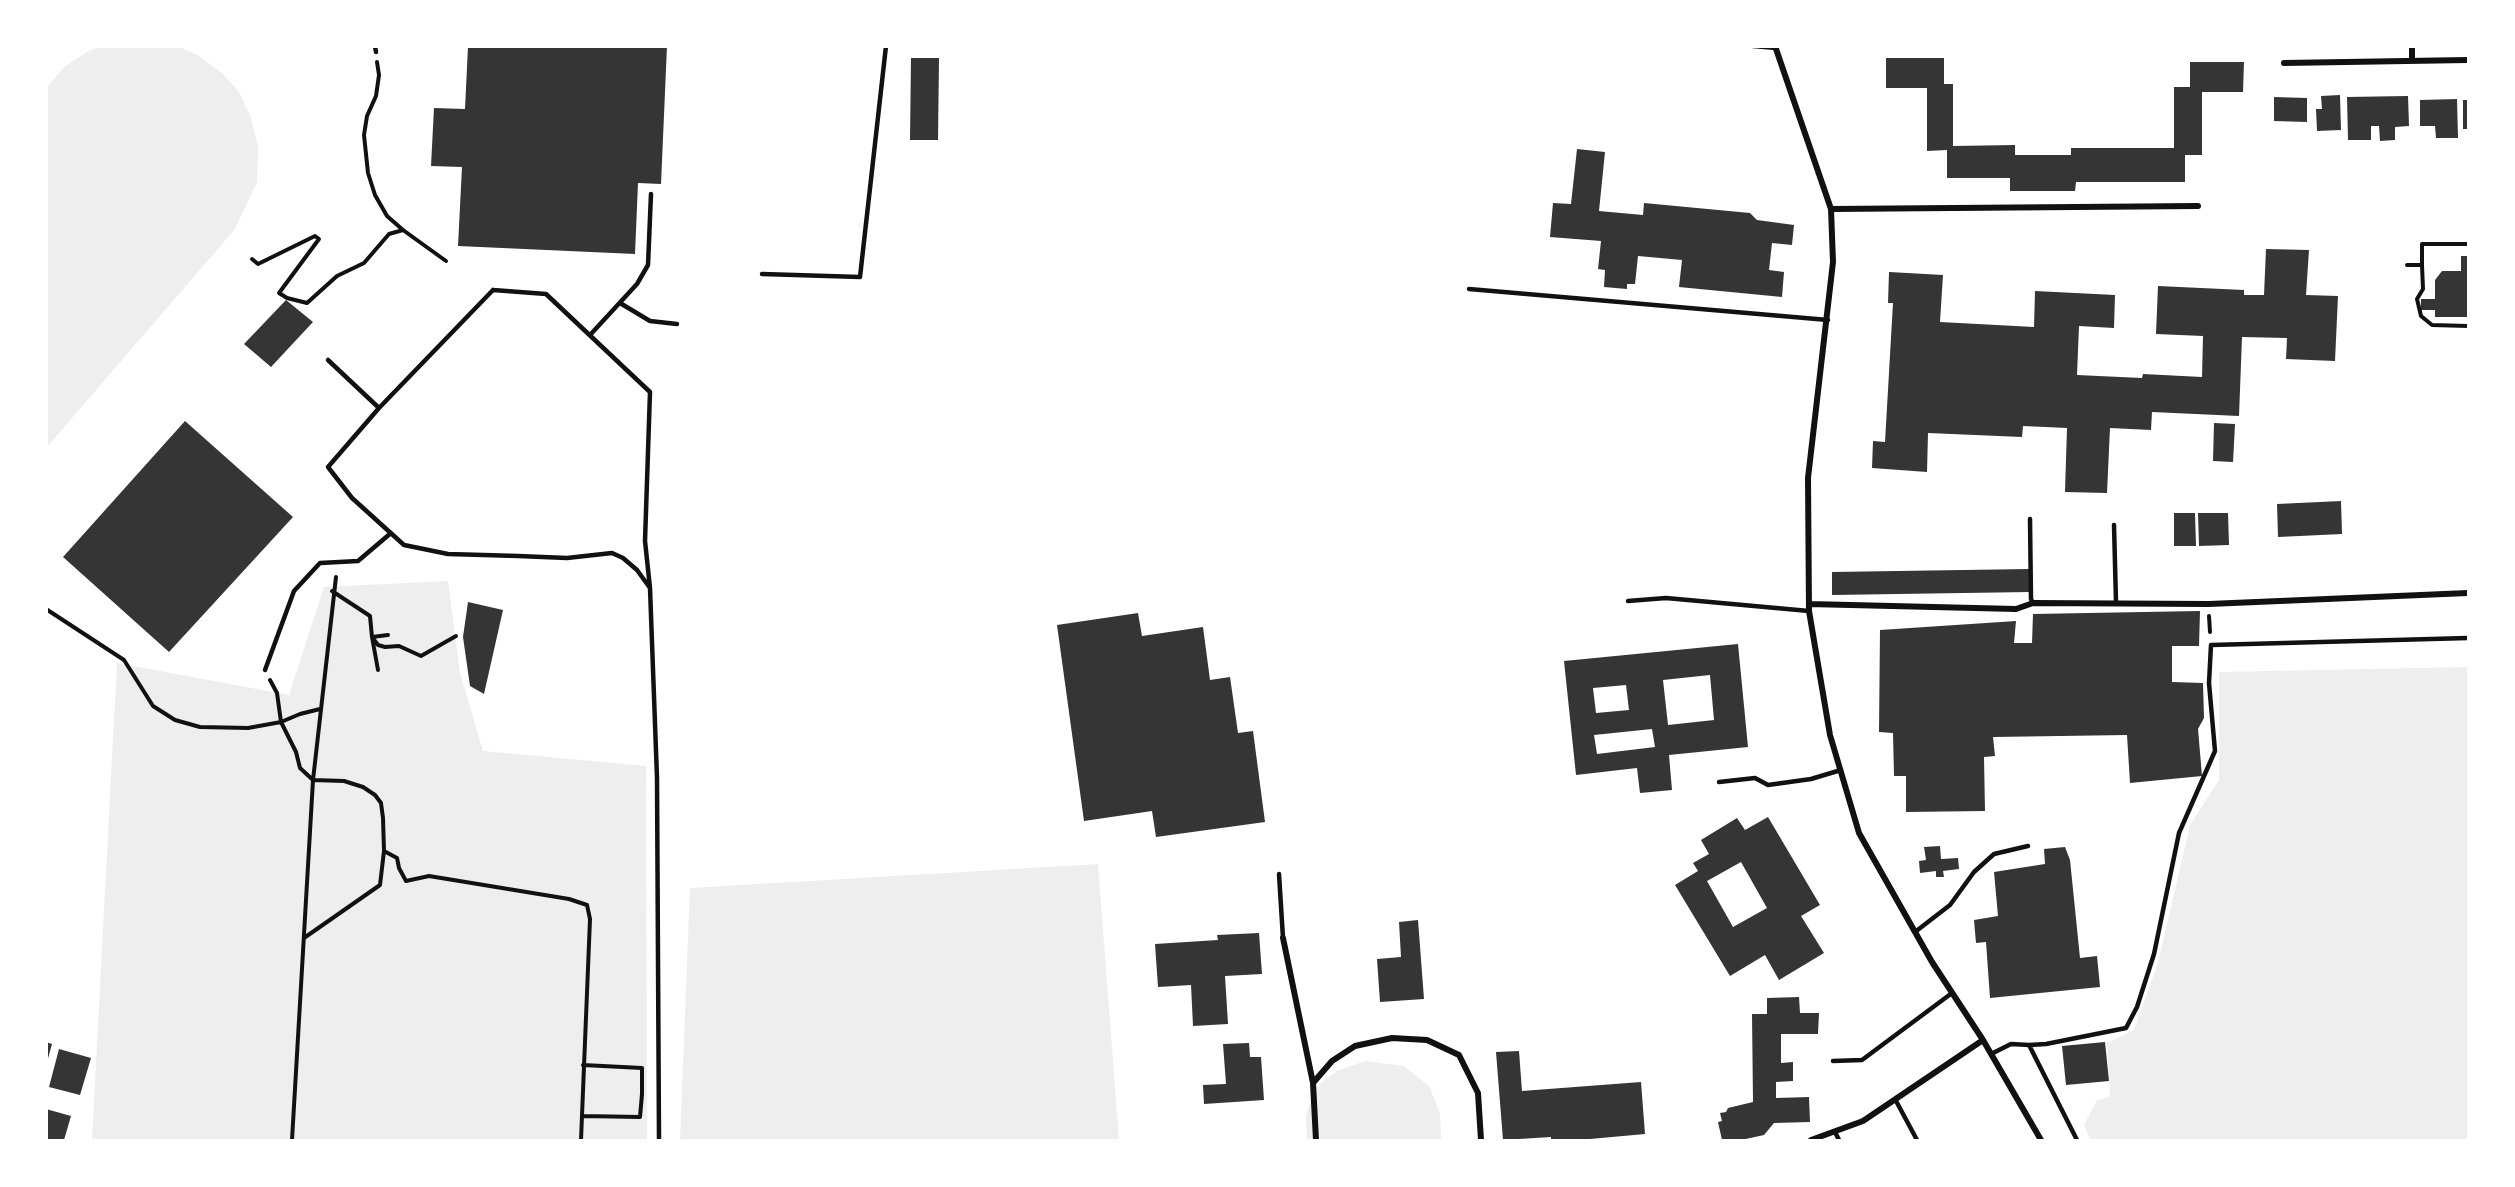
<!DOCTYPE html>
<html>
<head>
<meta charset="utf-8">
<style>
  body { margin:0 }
  #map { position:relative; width:2515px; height:1187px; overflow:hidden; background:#fff; font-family:"DM Sans",sans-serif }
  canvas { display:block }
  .frame { position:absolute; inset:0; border:48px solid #fff; pointer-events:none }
</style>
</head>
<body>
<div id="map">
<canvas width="2515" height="1187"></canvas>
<div class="frame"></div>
</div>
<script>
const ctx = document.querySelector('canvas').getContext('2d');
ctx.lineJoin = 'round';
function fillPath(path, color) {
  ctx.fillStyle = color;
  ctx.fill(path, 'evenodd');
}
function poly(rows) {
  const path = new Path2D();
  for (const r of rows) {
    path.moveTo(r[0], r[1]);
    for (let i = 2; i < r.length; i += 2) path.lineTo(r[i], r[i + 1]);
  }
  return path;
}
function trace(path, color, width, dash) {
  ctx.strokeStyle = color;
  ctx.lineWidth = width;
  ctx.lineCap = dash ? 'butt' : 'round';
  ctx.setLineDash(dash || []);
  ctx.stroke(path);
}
const green = poly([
  [101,46,179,47,198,55,224,75,239,92,251,118,258,147,257,182,235,229,47,447,47,87,64,67,89,51],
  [448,581,460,673,483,751,646,766,647,1140,92,1140,117,663,289,695,324,587],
  [2468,667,2468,1140,2091,1140,2084,1125,2097,1100,2110,1097,2107,1043,2134,1030,2158,963,2190,825,2219,780,2219,672],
  [1098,864,1119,1140,680,1140,690,888],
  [1365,1061,1404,1066,1429,1086,1440,1113,1441,1140,1307,1140,1306,1115,1316,1087,1337,1071]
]);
const building = poly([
  [468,46,667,46,661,184,638,183,635,254,458,246,462,167,431,166,434,108,465,109],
  [911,58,939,58,938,140,910,140],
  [1886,58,1944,58,1944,84,1953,84,1953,146,2015,145,2015,155,2071,155,2071,148,2174,148,2174,87,2190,87,2190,62,2244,62,2243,92,2202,92,2202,155,2185,155,2185,182,2076,182,2075,191,2010,191,2010,178,1947,178,1947,150,1927,151,1927,88,1886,88],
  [2340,95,2341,130,2317,131,2316,109,2322,109,2321,96],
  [2408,96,2409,126,2395,127,2395,140,2380,141,2379,126,2371,126,2371,140,2348,140,2347,97],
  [2274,97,2307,98,2307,122,2274,121],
  [2457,99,2458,138,2436,138,2435,126,2420,126,2420,100],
  [2463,100,2468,100,2468,129,2463,129],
  [1577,149,1605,152,1599,211,1643,215,1644,203,1750,213,1757,220,1794,225,1792,245,1772,243,1769,270,1784,272,1782,297,1679,287,1682,260,1638,256,1635,284,1627,284,1627,289,1604,287,1605,270,1598,269,1601,241,1550,237,1553,203,1571,204],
  [2266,249,2309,250,2306,295,2338,296,2335,361,2286,359,2287,338,2242,337,2239,416,2152,412,2151,430,2110,428,2107,493,2065,492,2067,428,2023,426,2022,437,1928,433,1927,472,1872,468,1873,441,1885,442,1893,303,1888,303,1889,272,1943,275,1940,322,2034,327,2035,291,2115,295,2114,328,2079,326,2077,375,2142,378,2143,374,2202,377,2203,336,2156,334,2158,286,2244,290,2244,295,2264,295],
  [2461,256,2468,256,2468,317,2435,317,2435,310,2421,310,2421,299,2435,299,2435,280,2442,271,2461,271],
  [286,300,313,322,271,367,244,344],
  [185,421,293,517,169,652,63,557],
  [2214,423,2235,424,2233,462,2213,461],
  [2341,501,2342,534,2278,537,2277,504],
  [2174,513,2195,513,2196,546,2174,546],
  [2198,513,2228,513,2229,545,2199,546],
  [2029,569,2030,592,1832,595,1832,572],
  [468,602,503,610,484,694,470,686,463,637],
  [2200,611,2199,646,2172,646,2172,682,2203,683,2204,718,2198,729,2202,776,2130,783,2127,735,1993,737,1995,756,1984,757,1985,811,1906,812,1906,776,1894,776,1893,733,1879,732,1880,630,2016,621,2014,643,2032,643,2033,614],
  [1138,613,1142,636,1203,627,1210,680,1230,677,1238,733,1253,731,1265,822,1156,837,1152,811,1084,821,1057,625],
  [1738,644,1748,747,1669,755,1672,790,1640,793,1637,768,1576,775,1564,661],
  [1710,675,1714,720,1668,725,1663,680],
  [1626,685,1629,710,1596,713,1593,688],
  [1652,729,1655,747,1597,754,1594,735],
  [1768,817,1820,905,1801,916,1824,953,1779,980,1765,955,1730,976,1675,885,1698,871,1693,863,1709,854,1701,840,1737,818,1745,830],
  [1741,862,1767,908,1733,927,1707,881],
  [1940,846,1941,859,1958,858,1959,869,1943,871,1944,877,1936,877,1936,871,1920,873,1919,861,1926,860,1924,847],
  [2065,847,2070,860,2080,958,2097,956,2100,987,1990,998,1986,942,1976,943,1974,920,1998,916,1994,872,2045,864,2044,849],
  [1418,920,1424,999,1380,1002,1377,959,1401,957,1399,922],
  [1259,933,1262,974,1225,976,1228,1024,1193,1026,1191,985,1158,987,1155,944,1218,940,1217,935],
  [1799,997,1800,1013,1819,1013,1818,1034,1781,1034,1781,1063,1793,1062,1793,1081,1776,1082,1776,1098,1809,1097,1810,1122,1774,1123,1764,1135,1741,1140,1722,1140,1718,1122,1722,1121,1720,1113,1726,1112,1728,1108,1753,1102,1752,1014,1767,1014,1767,998],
  [46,1042,52,1044,47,1062,46,1062],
  [2105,1042,2109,1081,2066,1085,2062,1046],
  [1249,1043,1250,1057,1261,1057,1264,1100,1204,1104,1203,1085,1226,1084,1223,1044],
  [59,1049,91,1058,80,1095,49,1087],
  [1519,1051,1522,1091,1641,1082,1645,1134,1579,1140,1551,1140,1551,1137,1503,1140,1496,1052],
  [46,1109,71,1116,64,1140,46,1140]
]);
const path = poly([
  [377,62,379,75,376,96,367,116,364,135,368,173,375,195,387,216,403,230,446,261],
  [252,259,258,264,315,236,319,239,279,293,287,298,307,303,337,276,364,263,389,234,403,230],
  [2407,265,2422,265,2423,289,2417,299,2421,316,2432,325,2468,326],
  [2422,265,2422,244,2468,244],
  [332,591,370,616,372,637,388,635],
  [46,609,124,660,153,706,175,720,200,727,248,728,281,722,300,714,320,709],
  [2209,616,2210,632],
  [378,670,372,637,378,645,385,647,399,646,421,656,456,636],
  [270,680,277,693,281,722,296,752,300,768,313,780,344,781,363,787,375,795,381,803,383,818,384,851,380,885,304,938],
  [384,851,397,858,399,868,406,881,429,876,569,899,587,905,590,919,581,1140],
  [582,1116,640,1117,642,1094,642,1068,583,1065],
  [292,1140,313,780,336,577]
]);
const service = poly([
  [375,46,376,52],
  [1753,46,1776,48],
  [762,274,860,277,886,46],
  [1469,289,1828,320],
  [493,290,546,294,650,392,645,541,650,588,637,570,623,558,612,553,567,558,518,556,448,554,404,545,352,498,328,467,379,408,493,290],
  [620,303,650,321,677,324],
  [590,335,637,284,648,265,651,194],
  [328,360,379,408],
  [2030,519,2031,599,2033,603],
  [2114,525,2116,602],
  [650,588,657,778,659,1140],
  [1628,601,1666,598,1809,611],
  [265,670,294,591,320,563,358,561,391,533],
  [1719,782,1755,778,1768,785,1811,779,1841,770],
  [1279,874,1283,938],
  [1915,932,1950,905,1974,872,1994,854,2028,846],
  [2029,1045,2077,1140],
  [1991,1054,2011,1044,2029,1045,2046,1044,2126,1028,2137,1007,2154,954,2179,833,2215,751,2209,683,2211,645,2468,638],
  [1833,1061,1862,1060,1952,993],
  [1895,1099,1917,1140],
  [1835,1132,1839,1140]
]);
const minor = poly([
  [1775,46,1831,209,1833,262,1808,478,1809,611,1830,735,1859,833,1932,962,1983,1040,2041,1140],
  [2412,46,2412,60],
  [2284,63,2468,60],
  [1831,209,2198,206],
  [1809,604,2016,609,2033,603,2209,604,2468,593],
  [1283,938,1313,1083],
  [1316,1140,1313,1083,1332,1061,1355,1046,1392,1038,1427,1040,1459,1055,1478,1093,1481,1140],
  [1811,1140,1863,1121,1983,1040]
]);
fillPath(green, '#eee');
fillPath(building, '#353535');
trace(path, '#111', 4);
trace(service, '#111', 4.5);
trace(minor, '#111', 6);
</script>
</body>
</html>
